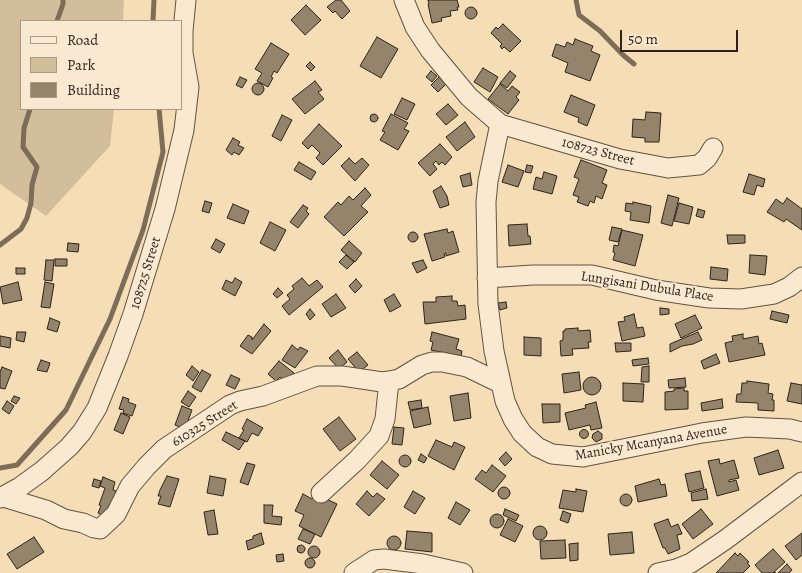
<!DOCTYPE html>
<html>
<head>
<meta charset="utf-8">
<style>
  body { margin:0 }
  #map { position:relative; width:802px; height:573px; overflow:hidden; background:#f5ddb6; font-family:Alegreya,serif }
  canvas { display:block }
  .legend { position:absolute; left:20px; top:20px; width:162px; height:90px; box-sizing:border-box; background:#f8e9d0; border:1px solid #a79a88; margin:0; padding:6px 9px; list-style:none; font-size:15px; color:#2e241b }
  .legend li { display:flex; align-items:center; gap:10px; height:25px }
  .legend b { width:25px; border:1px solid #a79a88 }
  .scale { position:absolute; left:620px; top:30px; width:118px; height:22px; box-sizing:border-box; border:2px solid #2e241b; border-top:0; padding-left:6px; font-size:15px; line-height:18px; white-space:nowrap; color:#2e241b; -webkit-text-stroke:4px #f8e9d0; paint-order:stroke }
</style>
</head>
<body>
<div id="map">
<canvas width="802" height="573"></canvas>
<ul class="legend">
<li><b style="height:6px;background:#f8e9d0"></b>Road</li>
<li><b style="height:14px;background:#d3be9c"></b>Park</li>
<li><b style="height:14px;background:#95846c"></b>Building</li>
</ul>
<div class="scale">50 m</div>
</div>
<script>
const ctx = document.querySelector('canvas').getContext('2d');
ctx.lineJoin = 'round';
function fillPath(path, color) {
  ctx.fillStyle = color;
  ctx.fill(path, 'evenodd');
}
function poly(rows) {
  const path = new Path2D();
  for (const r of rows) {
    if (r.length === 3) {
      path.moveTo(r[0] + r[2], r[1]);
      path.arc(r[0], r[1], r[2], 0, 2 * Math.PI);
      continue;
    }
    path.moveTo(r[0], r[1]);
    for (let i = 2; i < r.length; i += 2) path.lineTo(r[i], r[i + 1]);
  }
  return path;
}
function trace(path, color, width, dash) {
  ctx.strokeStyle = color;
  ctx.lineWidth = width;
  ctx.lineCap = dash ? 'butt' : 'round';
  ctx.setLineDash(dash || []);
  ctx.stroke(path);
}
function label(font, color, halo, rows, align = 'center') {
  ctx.font = font + ' Alegreya,serif';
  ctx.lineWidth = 4;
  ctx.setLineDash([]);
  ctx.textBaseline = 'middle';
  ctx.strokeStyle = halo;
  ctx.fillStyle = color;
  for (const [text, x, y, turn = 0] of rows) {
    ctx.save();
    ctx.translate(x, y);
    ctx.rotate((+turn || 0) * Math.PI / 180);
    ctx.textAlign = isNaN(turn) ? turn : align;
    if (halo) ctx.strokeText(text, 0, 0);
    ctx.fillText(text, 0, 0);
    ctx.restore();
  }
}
const green = poly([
  [0,0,124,0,123,21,21,21,21,109,114,109,110,146,46,216,0,184]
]);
const stream = poly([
  [576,0,579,15,600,31,623,55,634,64],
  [57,21,63,4,63,0],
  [153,21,154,0],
  [0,245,21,229,27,218,31,203,32,185,37,167,23,147,24,128,30,109],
  [0,468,17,465,66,410,110,319,143,230,163,152,159,109]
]);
const building = poly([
  [336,0,341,0,350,11,342,19,335,11,333,13,327,7,336,0],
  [428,0,457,0,459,7,457,7,458,10,450,11,451,16,441,18,442,21,432,23,428,4,429,4,428,0],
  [306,5,321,20,305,35,291,20,306,5],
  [471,13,6],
  [503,24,521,41,510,52,504,47,502,49,500,46,502,44,491,33,496,27,498,29,503,24],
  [377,37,398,49,381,78,360,66,377,37],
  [575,39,593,46,591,51,600,55,590,81,565,72,568,63,552,56,556,44,565,47,567,42,573,45,575,39],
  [271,43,289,54,277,73,274,71,271,77,273,78,268,87,257,81,262,73,255,69,271,43],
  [310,62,315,67,311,71,306,66,310,62],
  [483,68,498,77,490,92,474,82,483,68],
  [431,71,437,76,432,82,426,77,431,71],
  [510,71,516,76,507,88,500,83,510,71],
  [240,77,247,80,242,88,236,85,240,77],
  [439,77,446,84,438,92,431,85,439,77],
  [315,81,322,90,318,92,324,99,305,114,292,99,315,81],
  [258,89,6],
  [500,84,508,91,512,86,520,92,516,97,519,100,508,114,488,99,500,84],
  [571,95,595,105,587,126,578,122,579,118,564,112,571,95],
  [402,98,415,104,407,120,394,114,402,98],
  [448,104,458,115,446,125,436,114,448,104],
  [646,112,661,113,659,142,645,142,645,138,632,137,633,119,645,120,646,112],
  [391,114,408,123,404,129,409,131,398,150,380,140,385,132,382,131,391,114],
  [374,118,4],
  [282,115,292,120,281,141,272,136,282,115],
  [465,122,475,137,457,151,446,137,465,122],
  [319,124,342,146,323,165,316,158,320,153,312,145,308,149,302,143,319,124],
  [233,138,240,142,238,145,244,148,239,155,234,152,232,155,226,150,233,138],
  [440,144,452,157,445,165,442,162,439,165,436,161,433,164,437,169,430,176,418,163,440,144],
  [349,158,355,164,362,158,369,165,355,181,341,166,349,158],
  [581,160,607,170,602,183,607,185,602,199,596,196,594,203,590,201,588,206,577,202,579,197,573,195,579,179,574,177,581,160],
  [299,162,316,172,311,180,294,170,299,162],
  [508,165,524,171,518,187,502,182,508,165],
  [527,165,533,166,531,173,525,172,527,165],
  [544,172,557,176,552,194,533,189,536,177,542,179,544,172],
  [470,173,472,185,463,187,460,176,470,173],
  [749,174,765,179,763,187,757,185,754,195,743,192,749,174],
  [441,186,447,196,449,205,440,208,433,191,441,186],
  [365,188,371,195,361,206,368,212,344,236,324,217,338,202,341,205,349,196,353,200,365,188],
  [668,195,679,198,672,226,661,223,668,195],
  [787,198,802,209,802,230,786,219,784,222,767,212,776,199,783,204,787,198],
  [205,201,212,203,209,213,202,211,205,201],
  [633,202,651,206,649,223,630,220,631,212,625,211,626,203,633,204,633,202],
  [679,203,693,207,689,224,674,221,679,203],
  [233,204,249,211,244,224,227,218,233,204],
  [303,205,308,208,306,211,309,214,298,228,290,222,303,205],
  [698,209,705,211,703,218,696,216,698,209],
  [270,222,286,230,275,251,260,243,270,222],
  [527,224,528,236,530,236,531,244,509,246,508,225,527,224],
  [612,227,622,229,618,242,609,240,612,227],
  [447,229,448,233,453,231,459,252,446,256,446,253,444,254,445,257,432,261,424,234,447,229],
  [622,230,643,235,635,266,613,260,615,253,613,252,614,245,618,246,622,230],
  [413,237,5],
  [727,235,745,235,745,243,728,244,727,235],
  [216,239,225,244,220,253,211,248,216,239],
  [349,241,362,253,355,262,341,250,349,241],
  [68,243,79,244,78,252,67,251,68,243],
  [346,255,354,262,347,269,339,262,346,255],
  [750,255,767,256,765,275,749,273,750,255],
  [55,259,67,259,67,266,55,266,55,259],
  [46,260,54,260,52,281,44,280,46,260],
  [423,260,427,268,417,273,412,263,423,260],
  [711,267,728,269,727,281,710,279,711,267],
  [16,268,25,268,25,274,16,274,16,268],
  [235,278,242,282,235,296,222,289,226,280,232,283,235,278],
  [302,278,309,286,317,280,323,287,289,315,282,306,290,299,287,295,294,289,292,286,302,278],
  [356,279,362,286,355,293,349,286,356,279],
  [18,282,22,300,3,304,0,287,18,282],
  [45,282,54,284,50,308,41,307,45,282],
  [278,288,283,293,277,298,273,294,278,288],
  [336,294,346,308,331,317,322,304,336,294],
  [394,294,401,306,390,312,384,300,394,294],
  [452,296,452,301,457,301,458,306,465,305,466,319,425,324,423,302,436,302,436,297,452,296],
  [506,302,507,308,500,310,498,303,506,302],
  [660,308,669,309,669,314,660,315,660,308],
  [310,309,315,315,310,320,306,314,310,309],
  [772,311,789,315,787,323,770,319,772,311],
  [634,314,637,328,643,327,645,336,622,341,618,322,625,321,624,317,634,314],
  [695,315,702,328,681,338,675,324,695,315],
  [50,318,60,322,57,332,47,329,50,318],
  [264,324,271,331,252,354,240,346,248,335,252,337,252,340,264,324],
  [578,328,578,331,590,330,591,342,588,342,589,348,572,349,573,355,561,356,560,341,563,340,563,331,565,331,565,329,578,328],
  [17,332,26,332,24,342,16,340,17,332],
  [432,332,459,339,456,349,462,351,461,356,431,350,433,342,430,341,432,332],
  [698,332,702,340,693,344,682,346,670,352,670,344,698,332],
  [743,334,743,339,758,336,759,344,762,343,765,355,729,362,725,343,733,341,732,336,743,334],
  [0,336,11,338,10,348,0,346,0,336],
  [524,337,541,338,541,356,524,355,524,337],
  [615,343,631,343,631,351,616,352,615,343],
  [292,345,298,350,300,347,308,351,295,368,282,360,292,345],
  [338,350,347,362,339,369,329,358,338,350],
  [357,352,368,365,359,372,348,359,357,352],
  [716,354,720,363,704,369,701,361,716,354],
  [648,358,649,364,633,366,632,360,648,358],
  [41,360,50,363,47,372,37,370,41,360],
  [279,361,294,373,286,382,280,377,276,381,268,374,279,361],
  [192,366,199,372,193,381,186,375,192,366],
  [649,366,649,382,641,382,642,367,649,366],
  [2,367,12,371,5,389,0,388,0,372,2,367],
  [202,370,211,375,201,392,192,387,202,370],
  [579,372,581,390,564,393,562,374,579,372],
  [231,375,240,379,235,389,226,385,231,375],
  [592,386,9],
  [685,378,686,387,669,388,668,380,685,378],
  [747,381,769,384,768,393,773,394,772,400,774,400,774,411,758,410,758,403,736,402,737,394,741,394,742,383,747,383,747,381],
  [623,383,644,384,643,402,623,401,623,383],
  [791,383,802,385,802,404,787,401,791,383],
  [684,388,684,391,688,391,688,409,665,410,665,392,674,391,674,389,684,388],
  [188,391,196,397,189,407,181,402,188,391],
  [468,393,471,418,454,421,450,396,468,393],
  [14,396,20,398,16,404,11,401,14,396],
  [123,397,129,399,128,402,136,405,132,416,123,413,124,410,119,409,123,397],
  [722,399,723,408,702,411,701,403,722,399],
  [421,400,422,408,410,410,408,402,421,400],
  [7,401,14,406,9,414,2,409,7,401],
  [596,402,602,428,591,430,590,425,569,430,565,413,586,408,585,405,596,402],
  [542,404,560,404,560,422,543,423,542,404],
  [182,406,192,410,185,429,175,425,182,406],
  [428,407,431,424,414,428,410,411,428,407],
  [121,413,130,417,123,434,114,430,121,413],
  [339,417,356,439,340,451,323,429,339,417],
  [247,419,263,428,258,436,252,433,247,442,239,438,244,430,242,429,247,419],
  [394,427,404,428,402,445,392,444,394,427],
  [584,434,4.5],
  [598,431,602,434,602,439,596,442,592,438,593,434,598,431],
  [226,432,245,441,239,450,222,440,226,432],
  [436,440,452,447,454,442,465,447,454,470,428,456,436,440],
  [778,450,784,468,759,475,754,458,778,450],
  [506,452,512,459,505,466,499,459,506,452],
  [421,454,427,458,424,463,418,460,421,454],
  [405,461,6],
  [719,459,720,464,734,460,739,478,729,480,729,482,736,480,739,490,717,496,708,461,719,459],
  [382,461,399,475,387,489,370,475,382,461],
  [247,463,255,465,248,485,240,482,247,463],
  [492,465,506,476,493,492,475,479,482,470,486,473,492,465],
  [700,471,704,488,689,492,685,474,700,471],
  [167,476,179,479,170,507,158,504,161,496,158,496,160,490,167,476],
  [210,476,226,479,223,496,207,493,210,476],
  [103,477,115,482,113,490,116,491,106,517,98,513,101,506,99,505,105,488,100,486,103,477],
  [94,479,101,481,99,488,92,486,94,479],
  [659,479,661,485,665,484,667,496,638,502,635,486,659,479],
  [504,493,6],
  [576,489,587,491,583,512,559,508,563,490,576,492,576,489],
  [706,489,708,499,692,501,691,493,706,489],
  [367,491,373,497,377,493,385,499,369,516,356,504,367,491],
  [413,491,425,498,415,514,404,507,413,491],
  [626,500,6],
  [303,494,312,499,313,497,322,497,337,504,321,537,299,526,304,515,295,511,303,494],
  [456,502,470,510,460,525,448,518,456,502],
  [264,505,273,505,272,516,282,517,281,525,264,523,264,505],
  [505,509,519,515,516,521,503,515,505,509],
  [701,509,713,524,693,539,682,524,701,509],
  [214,510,218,534,208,535,204,512,214,510],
  [563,511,571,514,568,523,560,520,563,511],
  [497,521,7],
  [508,519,523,526,515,542,500,535,508,519],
  [668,519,671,527,678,524,682,534,677,535,680,549,668,554,665,548,663,548,654,524,668,519],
  [540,533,7],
  [303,529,315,534,310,544,298,539,303,529],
  [407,531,432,533,432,552,405,549,407,531],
  [632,532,634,553,610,555,608,534,632,532],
  [261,533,264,544,248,550,246,541,253,539,253,536,261,533],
  [802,533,802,555,796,560,785,546,802,533],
  [394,543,7],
  [34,537,44,552,17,569,7,554,34,537],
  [565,540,566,558,541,559,540,541,565,540],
  [578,543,578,560,570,561,569,544,578,543],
  [301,549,4],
  [314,552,6],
  [773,549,785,562,774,572,776,573,762,573,755,565,773,549],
  [735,553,738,556,740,553,749,562,747,563,750,566,743,573,716,573,735,553],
  [283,554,284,561,277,562,276,555,283,554],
  [310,563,5],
  [787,564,792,570,789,573,778,573,787,564]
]);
const minor = poly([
  [404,0,415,27,430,50,469,97,500,124,620,159,668,168,699,165,707,158,713,148],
  [500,124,488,181,486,202,488,304,494,351,505,401,513,419,522,433,537,447,552,454,583,457,702,433,746,427,790,429,802,432],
  [487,278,533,275,592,275,656,290,709,298,741,299,774,294,789,287,802,277],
  [321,493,357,460,379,436,385,419,389,381],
  [3,497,46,510,64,519,83,523,94,528,100,529,116,514,130,486,147,466,164,449,230,405,240,401,263,396,317,376,342,376,382,382,389,381,399,379,422,365,432,362,442,362,467,367,500,383],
  [0,498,20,487,42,471,69,447,82,432,97,408,118,356,133,314,165,209,184,130,189,87,183,53,183,31,186,0],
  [354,573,374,560,384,559,423,564,463,573],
  [658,573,676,569,691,563,725,540,802,482]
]);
const streetNames = [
  ["108723 Street",598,152,15],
  ["108725 Street",146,273,-73],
  ["Lungisani Dubula Place",647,287,9],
  ["610325 Street",205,424,-32],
  ["Manicky Mcanyana Avenue",651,443,-10]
];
fillPath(green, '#d3be9c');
trace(stream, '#7d6d58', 5);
fillPath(building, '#95846c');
trace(building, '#2e241b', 1);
trace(minor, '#605242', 21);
trace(minor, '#f8e9d0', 19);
label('14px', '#2e241b', '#f8e9d0', streetNames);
</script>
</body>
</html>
